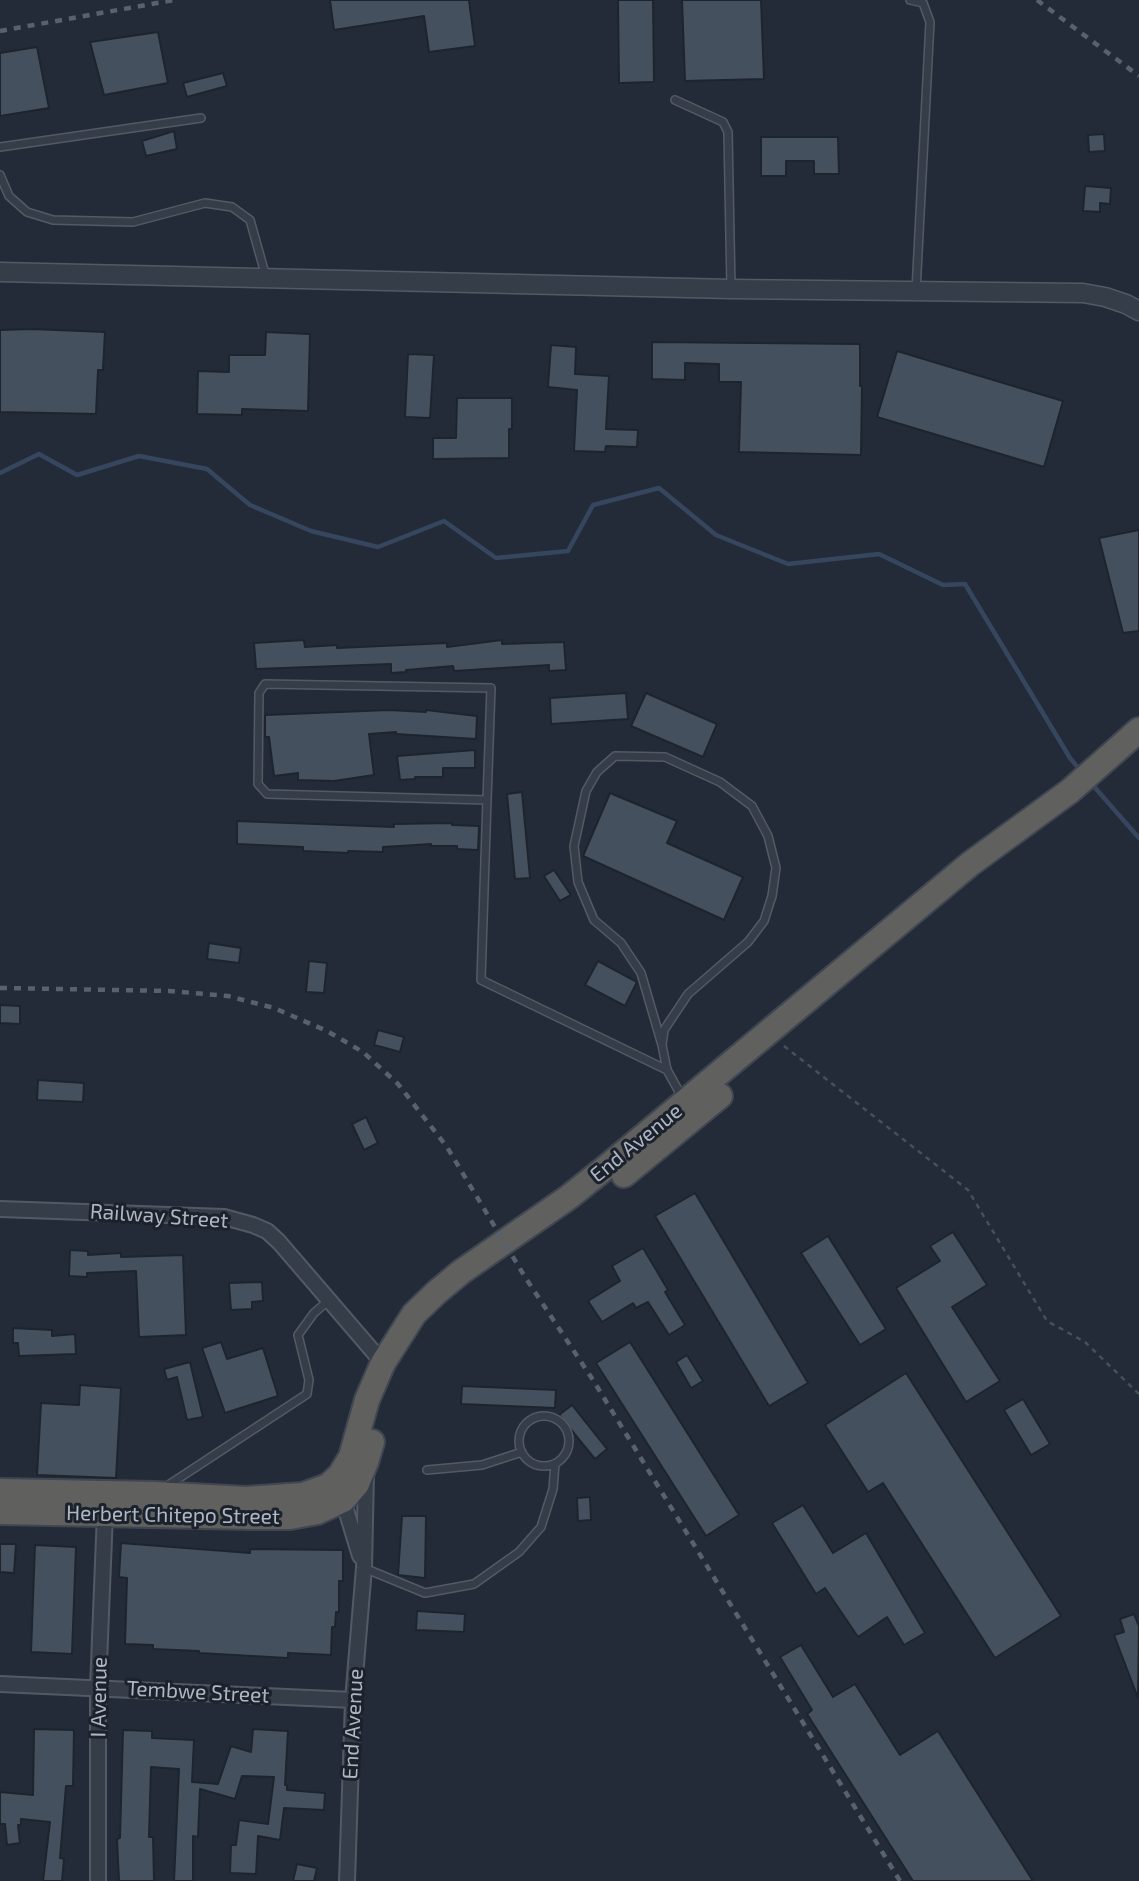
<!DOCTYPE html>
<html>
<head>
<meta charset="utf-8">
<style>
  body { margin:0 }
  canvas { display:block; background:#222b37 }
</style>
</head>
<body>
<canvas width="1139" height="1881"></canvas>
<script>
const ctx = document.querySelector('canvas').getContext('2d');
ctx.lineJoin = 'round';
function poly(rows) {
  const path = new Path2D();
  for (const r of rows) {
    if (r.length === 3) {
      path.moveTo(r[0] + r[2], r[1]);
      path.arc(r[0], r[1], r[2], 0, 2 * Math.PI);
      continue;
    }
    path.moveTo(r[0], r[1]);
    for (let i = 2; i < r.length; i += 2) path.lineTo(r[i], r[i + 1]);
  }
  return path;
}
function trace(path, color, width, dash) {
  ctx.strokeStyle = color;
  ctx.lineWidth = width;
  ctx.lineCap = dash ? 'butt' : 'round';
  ctx.setLineDash(dash || []);
  ctx.stroke(path);
}
function fillPath(path, color) {
  ctx.fillStyle = color;
  ctx.fill(path, 'evenodd');
}
function label(font, color, halo, rows, align = 'center') {
  ctx.font = font + ' "Exo 2",sans-serif';
  ctx.lineWidth = 6;
  ctx.setLineDash([]);
  ctx.textBaseline = 'middle';
  ctx.strokeStyle = halo;
  ctx.fillStyle = color;
  for (const [text, x, y, turn = 0] of rows) {
    ctx.save();
    ctx.translate(x, y);
    ctx.rotate((+turn || 0) * Math.PI / 180);
    ctx.textAlign = isNaN(turn) ? turn : align;
    if (halo) ctx.strokeText(text, 0, 0);
    ctx.fillText(text, 0, 0);
    ctx.restore();
  }
}
const stream = poly([
  [0,473,39,454,77,475,139,456,207,469,250,505,311,531,378,547,444,521,496,558,568,551,593,505,659,488,716,535,788,564,879,554,943,585,965,584,1070,758,1080,770],
  [1090,782,1139,838]
]);
const building = poly([
  [330,0,469,0,475,46,429,52,424,16,334,30,330,0],
  [618,0,653,0,654,82,619,83,618,0],
  [682,0,761,0,764,79,685,81,682,0],
  [158,32,168,83,104,95,90,42,158,32],
  [37,47,49,108,0,116,0,53,37,47],
  [223,73,227,86,187,97,183,83,223,73],
  [174,131,177,149,146,156,142,141,174,131],
  [1104,134,1105,151,1089,152,1088,135,1104,134],
  [761,137,838,137,839,174,814,174,814,161,786,161,786,176,761,176,761,137],
  [1085,186,1111,188,1110,204,1100,203,1100,212,1083,211,1085,186],
  [32,329,105,332,103,370,98,370,96,414,0,412,0,330,32,329],
  [266,332,310,334,308,411,242,409,242,415,197,414,198,371,229,372,229,355,265,355,266,332],
  [652,342,860,344,860,386,862,386,861,455,739,452,741,382,719,382,719,364,685,363,685,380,652,379,652,342],
  [551,345,576,347,575,374,609,376,606,429,638,430,637,447,606,446,605,452,574,451,577,390,548,387,551,345],
  [897,351,1063,401,1044,467,877,417,897,351],
  [408,354,434,355,430,418,405,417,408,354],
  [457,398,512,398,512,429,509,429,509,458,433,459,433,438,456,438,457,398],
  [1139,530,1139,631,1123,633,1099,538,1139,530],
  [304,640,305,647,337,645,337,648,447,643,447,647,502,640,502,644,564,642,566,670,549,671,549,665,454,671,453,666,406,670,406,672,391,673,391,664,256,669,254,643,304,640],
  [626,693,628,719,551,724,550,698,626,693],
  [646,693,717,724,703,757,631,726,646,693],
  [389,710,426,712,426,710,477,716,476,739,396,734,396,732,369,734,374,775,334,781,298,780,298,773,274,776,269,737,265,737,265,715,389,710],
  [475,750,475,768,443,768,443,777,415,777,415,779,400,780,397,756,475,750],
  [522,792,530,878,515,879,507,794,522,792],
  [610,793,677,821,667,843,743,877,724,920,583,856,610,793],
  [237,821,394,827,394,824,452,823,452,825,479,826,478,850,457,849,457,846,431,846,431,844,383,847,383,852,348,851,348,853,303,851,303,847,237,844,237,821],
  [554,870,571,895,560,901,544,876,554,870],
  [209,943,241,948,239,963,207,959,209,943],
  [309,961,327,963,324,993,306,992,309,961],
  [598,961,637,982,625,1006,585,985,598,961],
  [0,1005,20,1006,20,1024,0,1023,0,1005],
  [378,1030,404,1037,400,1052,374,1045,378,1030],
  [38,1080,84,1083,83,1102,37,1100,38,1080],
  [366,1117,378,1143,364,1150,352,1124,366,1117],
  [695,1193,808,1383,769,1406,655,1216,695,1193],
  [953,1232,987,1285,952,1307,1000,1381,966,1402,896,1288,940,1261,930,1246,953,1232],
  [828,1236,886,1329,860,1345,801,1253,828,1236],
  [643,1248,668,1290,665,1292,685,1325,669,1335,648,1302,636,1308,633,1303,602,1322,588,1301,620,1281,612,1266,643,1248],
  [70,1250,88,1251,88,1255,121,1253,121,1257,183,1255,186,1335,139,1337,136,1271,87,1273,87,1277,69,1276,70,1250],
  [262,1282,263,1301,252,1302,252,1309,231,1310,229,1283,262,1282],
  [13,1328,52,1330,52,1336,75,1334,76,1354,19,1356,18,1343,13,1343,13,1328],
  [221,1342,227,1359,263,1348,278,1396,225,1413,202,1348,221,1342],
  [630,1342,739,1515,706,1536,596,1363,630,1342],
  [687,1355,703,1381,691,1388,676,1362,687,1355],
  [190,1362,203,1417,187,1420,177,1377,167,1380,164,1369,190,1362],
  [906,1373,1061,1616,995,1658,883,1483,868,1492,825,1425,906,1373],
  [80,1385,121,1388,116,1478,37,1475,41,1403,79,1405,80,1385],
  [462,1386,556,1390,555,1408,461,1404,462,1386],
  [1023,1399,1050,1444,1031,1455,1004,1410,1023,1399],
  [572,1405,607,1449,595,1459,559,1415,572,1405],
  [590,1497,591,1520,578,1521,577,1498,590,1497],
  [803,1505,833,1553,866,1533,925,1633,904,1645,887,1617,858,1637,825,1588,816,1594,772,1523,803,1505],
  [402,1516,426,1516,425,1578,398,1575,402,1516],
  [121,1543,250,1553,250,1549,343,1550,343,1581,339,1581,339,1612,336,1612,335,1627,332,1627,331,1655,288,1653,288,1658,199,1653,199,1651,153,1649,153,1645,125,1644,127,1578,119,1577,121,1543],
  [0,1544,16,1544,14,1573,0,1572,0,1544],
  [35,1545,76,1547,72,1654,31,1652,35,1545],
  [417,1611,465,1614,464,1632,416,1630,417,1611],
  [1134,1614,1139,1626,1138,1698,1114,1635,1124,1632,1120,1619,1134,1614],
  [801,1645,833,1697,855,1684,900,1755,938,1731,1033,1881,913,1881,807,1714,812,1710,780,1657,801,1645],
  [34,1729,74,1730,73,1786,66,1786,60,1858,64,1859,62,1881,43,1881,50,1822,21,1819,21,1825,18,1825,20,1843,7,1845,5,1824,0,1824,0,1792,33,1795,34,1729],
  [253,1729,288,1731,285,1785,287,1785,287,1790,325,1793,324,1810,284,1808,280,1840,258,1836,256,1874,230,1873,231,1845,236,1845,239,1820,268,1824,274,1777,242,1776,235,1799,200,1789,198,1837,193,1836,193,1881,174,1881,179,1769,151,1767,149,1837,153,1837,154,1881,119,1881,117,1839,120,1838,123,1730,152,1731,152,1738,194,1740,192,1782,218,1784,231,1746,251,1752,253,1729],
  [297,1864,317,1868,314,1881,293,1881,297,1864]
]);
const path = poly([
  [784,1046,968,1190,1047,1321,1085,1342,1139,1394]
]);
const service = poly([
  [910,0,923,3,930,22,916,291],
  [675,100,723,122,728,132,731,288],
  [0,147,201,118],
  [0,175,9,196,27,212,53,220,133,222,205,203,232,207,250,220,266,277],
  [487,800,267,794,258,784,259,693,265,684,491,688,487,800,481,980,667,1070],
  [662,1045,641,973,621,943,594,920,578,882,574,846,586,791,597,772,615,756,665,757,720,782,752,806,768,836,776,868,772,896,764,921,748,942,688,994,664,1030,662,1045,667,1070,682,1097],
  [544,1441,25],
  [427,1470,482,1465,522,1452],
  [164,1488,307,1394,309,1380,298,1335,314,1313,329,1300],
  [364,1568,425,1593,474,1584,519,1552,541,1527,553,1489,555,1464]
]);
const minor = poly([
  [0,1209,224,1217,253,1225,267,1231,279,1242,383,1363],
  [340,1497,343,1500,360,1556],
  [0,1684,353,1700],
  [98,1881,98,1688,105,1513],
  [347,1881,353,1700,364,1568,366,1473]
]);
const tertiary = poly([
  [0,272,731,289,1083,293,1105,297,1126,304,1139,311]
]);
const trunk = poly([
  [624,1175,720,1096],
  [0,1491,154,1494,246,1499,303,1495,328,1486,340,1475,351,1457,367,1400,383,1363,414,1314,437,1292,461,1272,569,1197,609,1165,970,864,1070,791,1139,730],
  [0,1512,252,1517,290,1517,317,1512,343,1500,357,1484,366,1462,372,1442]
]);
const rail = poly([
  [1037,0,1139,76],
  [0,31,174,0],
  [0,988,170,991,228,996,274,1008,327,1031,363,1052,398,1084,447,1147,525,1277,593,1380,900,1881]
]);
const streetNames = [
  ["End Avenue",636,1143,-39],
  ["Railway Street",159,1216,4],
  ["Herbert Chitepo Street",173,1515,1],
  ["Tembwe Street",198,1692,3],
  ["I Avenue",99,1697,-89],
  ["End Avenue",353,1724,-87]
];
trace(stream, '#36465e', 4.5);
fillPath(building, '#45505f');
trace(building, '#1d242e', 2);
trace(service, '#535a66', 10);
trace(minor, '#535a66', 18);
trace(tertiary, '#535a66', 21);
trace(trunk, '#404752', 28);
trace(path, '#415356', 2.5, [5, 5]);
trace(service, '#353d48', 7);
trace(minor, '#353d48', 14);
trace(tertiary, '#353d48', 18);
trace(trunk, '#60605e', 24);
trace(rail, '#57616f', 4.5, [7, 7]);
label('21px', '#b0b7c4', '#1b222c', streetNames);
</script>
</body>
</html>
